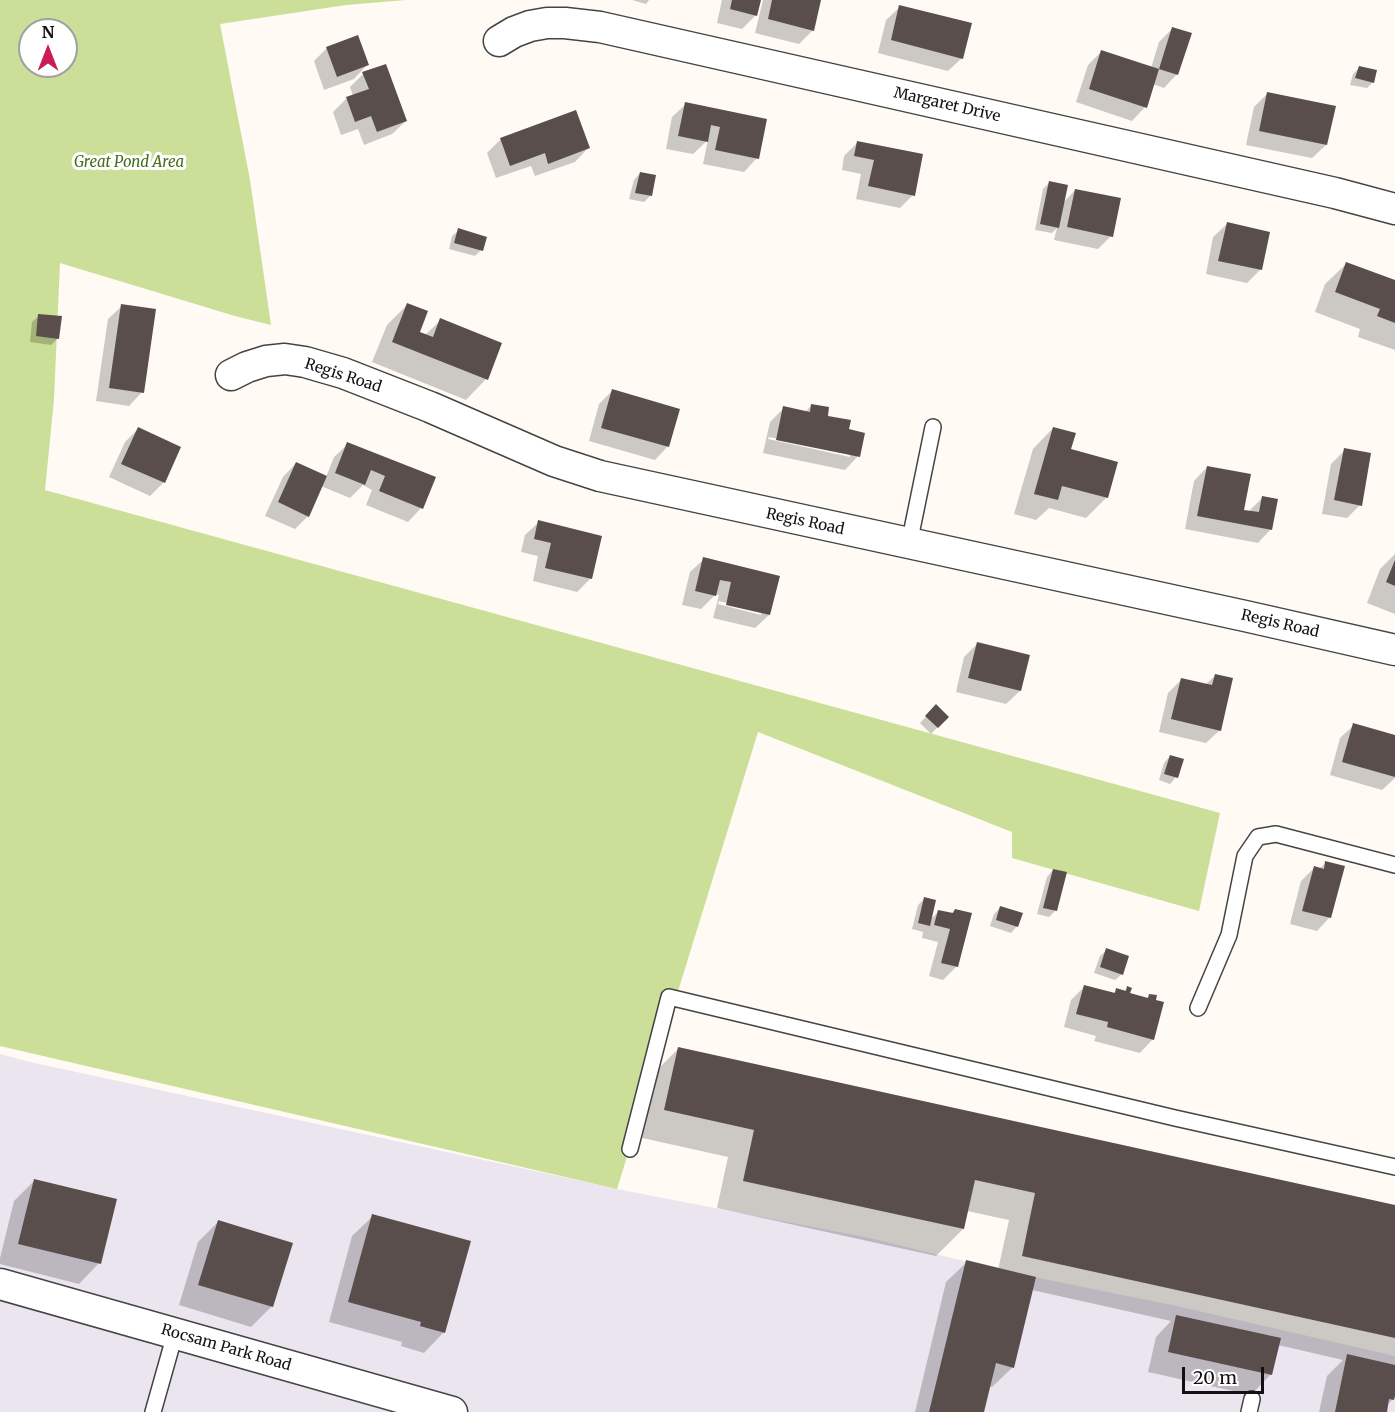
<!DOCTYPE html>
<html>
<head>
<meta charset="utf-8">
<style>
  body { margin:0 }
  #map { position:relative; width:1395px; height:1412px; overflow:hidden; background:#fffaf4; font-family:Merriweather,serif }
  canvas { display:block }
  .north { position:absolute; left:18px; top:18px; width:60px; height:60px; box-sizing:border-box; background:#fff; border:2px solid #a0a0a0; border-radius:50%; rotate:0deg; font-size:16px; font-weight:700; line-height:24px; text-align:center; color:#111 }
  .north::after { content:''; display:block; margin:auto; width:21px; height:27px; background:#ca1f55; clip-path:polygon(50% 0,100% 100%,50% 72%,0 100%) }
  .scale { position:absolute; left:1182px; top:1367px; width:82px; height:27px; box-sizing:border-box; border:3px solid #111; border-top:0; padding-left:8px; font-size:18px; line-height:21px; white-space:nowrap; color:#111; -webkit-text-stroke:4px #fff; paint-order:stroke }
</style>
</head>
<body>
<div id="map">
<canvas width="1395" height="1412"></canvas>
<div class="north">N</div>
<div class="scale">20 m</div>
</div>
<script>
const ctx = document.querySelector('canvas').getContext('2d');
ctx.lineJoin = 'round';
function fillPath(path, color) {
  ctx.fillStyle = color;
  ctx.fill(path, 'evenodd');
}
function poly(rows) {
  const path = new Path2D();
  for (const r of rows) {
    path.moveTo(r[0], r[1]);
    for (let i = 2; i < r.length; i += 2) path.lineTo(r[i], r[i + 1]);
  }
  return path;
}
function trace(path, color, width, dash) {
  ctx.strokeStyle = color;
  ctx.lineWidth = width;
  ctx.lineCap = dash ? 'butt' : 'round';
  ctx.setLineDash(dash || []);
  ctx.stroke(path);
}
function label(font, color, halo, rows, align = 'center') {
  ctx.font = font + ' Merriweather,serif';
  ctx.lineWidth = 6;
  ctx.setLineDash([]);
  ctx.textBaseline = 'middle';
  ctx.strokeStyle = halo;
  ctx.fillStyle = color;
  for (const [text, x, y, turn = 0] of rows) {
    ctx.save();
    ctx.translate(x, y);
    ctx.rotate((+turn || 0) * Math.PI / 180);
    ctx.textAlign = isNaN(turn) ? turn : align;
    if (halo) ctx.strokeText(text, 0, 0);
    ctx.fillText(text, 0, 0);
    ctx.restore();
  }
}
const industrial = poly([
  [0,1054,30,1062,632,1192,870,1238,1004,1271,1177,1306,1395,1356,1395,1412,0,1412]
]);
const forest = poly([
  [0,0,406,0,346,5,220,24,250,180,271,325,235,316,60,263,54,399,45,490,1220,813,1199,911,1012,858,1012,832,758,732,617,1189,0,1046],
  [30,30,66,30,66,66,30,66]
]);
const shadow = poly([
  [632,0,649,0,646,4],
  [722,0,760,0,756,15,742,29,717,23],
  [763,0,820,0,813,30,799,44,755,33],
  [900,7,962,58,948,71,878,53,886,20],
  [1173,28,1177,74,1164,88,1152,84,1145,107,1132,121,1076,102,1088,65,1102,51,1151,68,1159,42],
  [327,48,367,65,354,79,324,90,314,61],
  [1359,68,1373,82,1367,88,1350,85,1353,74],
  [363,74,406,121,392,134,364,145,358,129,341,135,333,112,346,99,353,96,350,87],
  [1267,94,1326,145,1312,158,1246,145,1254,107],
  [686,104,765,120,757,158,744,172,703,164,708,140,693,154,666,149,672,117],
  [501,139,588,148,575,162,535,176,531,166,496,178,487,153],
  [858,142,913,195,900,208,856,199,861,174,842,170,844,156],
  [640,173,655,176,650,196,644,202,629,199,634,180],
  [1049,183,1063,203,1075,190,1111,236,1098,249,1054,240,1057,228,1052,233,1035,230,1043,189],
  [1227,224,1261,269,1247,283,1206,274,1213,237],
  [459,230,481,250,475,256,449,249,452,236],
  [1346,264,1395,282,1395,350,1358,337,1360,329,1315,312,1325,284],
  [407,305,418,332,425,335,441,320,486,379,466,400,372,362,387,325],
  [122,306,142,392,129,406,96,401,108,319],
  [39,316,58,338,51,345,30,342,32,322],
  [612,391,668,446,655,460,589,441,599,404],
  [812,405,847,431,858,456,845,470,763,453,770,422,784,408,805,412],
  [769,437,850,454,850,457,768,439],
  [1053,428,1107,497,1086,518,1049,508,1036,520,1014,514,1033,449],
  [138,429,179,448,163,483,150,496,109,477,125,442],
  [348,444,434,478,421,508,408,522,366,505,372,490,363,485,350,498,321,486,308,516,295,529,265,516,283,477,296,463,326,477,334,457],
  [1345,450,1360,505,1347,518,1322,514,1331,464],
  [1207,467,1242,511,1248,512,1262,498,1271,529,1258,543,1185,529,1194,481],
  [539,522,591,578,577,592,533,581,538,556,521,552,525,535],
  [1395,554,1395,614,1367,603,1380,569],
  [704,559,778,577,769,615,755,628,713,618,719,595,715,595,701,609,682,605,690,572],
  [719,601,761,612,761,615,718,604],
  [977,644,1020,691,1006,704,956,692,964,657],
  [1215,676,1220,730,1206,743,1159,732,1168,693,1181,680,1205,685],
  [936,706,947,717,931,734,920,723],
  [1354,725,1395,737,1395,778,1382,790,1330,775,1340,738],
  [1170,756,1176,777,1170,784,1159,780,1164,763],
  [1326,863,1330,917,1317,931,1290,924,1301,881,1314,868,1319,869],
  [1053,870,1065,873,1055,911,1049,917,1037,914,1047,877],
  [924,899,930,920,939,911,951,914,955,910,957,966,943,980,929,976,938,942,922,938,923,932,912,929,918,905],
  [1000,908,1017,926,1011,933,990,926,994,914],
  [1107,950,1122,974,1115,980,1094,973,1100,956],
  [1084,987,1112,994,1117,990,1123,992,1127,988,1129,994,1146,999,1150,995,1153,1039,1140,1053,1094,1041,1096,1036,1064,1027,1071,1000],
  [679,1048,1395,1207,1395,1389,1393,1399,1387,1405,1385,1412,1319,1412,1327,1376,1343,1360,1278,1345,1271,1374,1251,1395,1148,1372,1156,1337,1171,1321,1032,1290,1013,1367,992,1387,989,1386,982,1412,915,1412,946,1282,967,1262,998,1270,1009,1220,967,1211,963,1229,936,1256,717,1208,728,1157,638,1137,652,1075],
  [35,1180,99,1263,79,1284,0,1264,0,1258,14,1201],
  [373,1216,444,1332,424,1353,401,1346,402,1342,329,1322,352,1236],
  [218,1222,272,1306,251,1327,179,1305,198,1242]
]);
const building = poly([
  [732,0,761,0,757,16,730,9],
  [772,0,821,0,814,31,768,19],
  [899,5,972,23,963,59,891,40],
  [1172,27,1192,33,1178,75,1159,69],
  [358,35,369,65,337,77,326,47],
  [1101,50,1159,69,1147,108,1089,89],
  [386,64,407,121,377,132,371,116,355,122,346,97,369,89,362,72],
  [1359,66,1377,70,1374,83,1355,78],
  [1267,92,1336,106,1327,145,1259,131],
  [685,102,767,119,759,159,715,150,720,127,711,125,708,142,678,136],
  [576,110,590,148,548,164,545,153,510,166,500,138],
  [857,141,923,154,915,196,868,186,874,160,854,156],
  [640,172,656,175,652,196,635,193],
  [1049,181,1068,185,1059,228,1040,224],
  [1075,189,1121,198,1113,237,1067,227],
  [1227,222,1270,232,1262,270,1218,261],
  [458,228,487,237,483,251,454,243],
  [1346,262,1395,280,1395,323,1377,316,1380,309,1335,292],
  [407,303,428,311,420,332,433,337,440,318,502,343,488,380,392,342],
  [121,304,156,309,144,393,109,388],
  [38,314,62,316,59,339,36,336],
  [612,389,680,409,669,447,601,428],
  [811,404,829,407,828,416,851,420,849,429,865,433,860,457,776,440,783,406,810,412],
  [138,427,181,447,165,483,121,464],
  [1053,427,1076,433,1071,449,1118,462,1108,498,1062,486,1058,500,1034,494],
  [347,442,436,477,423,509,379,491,385,476,371,470,365,485,335,473],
  [1344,448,1371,453,1362,506,1334,500],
  [296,462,327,476,309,517,278,502],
  [1207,466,1251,474,1244,510,1259,512,1262,496,1278,499,1272,530,1197,516],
  [538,520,602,536,592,579,545,568,551,543,534,539],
  [703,557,780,576,770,615,726,605,731,582,720,580,716,596,695,591],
  [1395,560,1395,586,1386,582],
  [977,642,1030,655,1021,691,968,678],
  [1215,674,1233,678,1221,731,1171,719,1181,678,1212,685],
  [936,704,949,717,938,728,925,716],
  [1353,723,1395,735,1395,777,1342,762],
  [1170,755,1184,759,1178,778,1164,774],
  [1325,861,1345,866,1331,918,1302,911,1314,866,1324,869],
  [1053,869,1067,872,1057,911,1043,908],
  [924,897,936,900,930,926,918,923],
  [1000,906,1023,913,1018,927,996,920],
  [955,909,972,913,958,967,941,963,950,929,934,925,938,910,953,913],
  [1106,948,1129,956,1123,975,1100,967],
  [1084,985,1115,993,1116,988,1126,991,1127,986,1132,988,1130,993,1148,998,1149,994,1157,995,1156,1000,1164,1002,1154,1040,1107,1027,1108,1022,1076,1014],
  [678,1047,1395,1205,1395,1338,1022,1256,1035,1193,975,1180,964,1229,743,1181,754,1130,664,1110],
  [34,1179,117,1199,101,1264,18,1244],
  [372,1214,471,1241,445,1333,420,1326,421,1322,348,1302],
  [218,1220,293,1243,273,1307,198,1285],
  [966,1260,1036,1277,1014,1368,996,1363,984,1412,929,1412],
  [1176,1315,1281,1338,1272,1375,1168,1352],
  [1347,1354,1395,1365,1395,1396,1394,1400,1389,1399,1387,1412,1335,1412]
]);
const lane = poly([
  [909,544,933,427],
  [1198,1008,1229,935,1245,856,1258,837,1276,834,1395,865],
  [630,1149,669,997,1175,1118,1395,1167],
  [153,1412,175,1334],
  [1249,1412,1252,1399]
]);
const street = poly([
  [499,41,514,32,530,26,547,23,565,23,600,27,1335,193,1395,209],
  [231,375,247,367,266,361,285,359,305,362,343,373,430,407,554,461,600,476,1245,616,1395,650],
  [0,1284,452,1412]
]);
const streetNames = [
  ["Margaret Drive",947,105,13],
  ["Regis Road",343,376,18],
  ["Regis Road",805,522,12],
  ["Regis Road",1280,624,13],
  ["Rocsam Park Road",226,1348,16]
];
const parkNames = [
  ["Great Pond Area",129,163]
];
fillPath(industrial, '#ebe5ef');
fillPath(forest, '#cbdf98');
fillPath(shadow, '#0003');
fillPath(building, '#5a4e4c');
trace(lane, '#444', 18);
trace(street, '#444', 33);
trace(lane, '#fff', 15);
trace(street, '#fff', 30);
label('15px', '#111', '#fff', streetNames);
label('italic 15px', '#436e1b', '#fff', parkNames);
</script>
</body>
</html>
